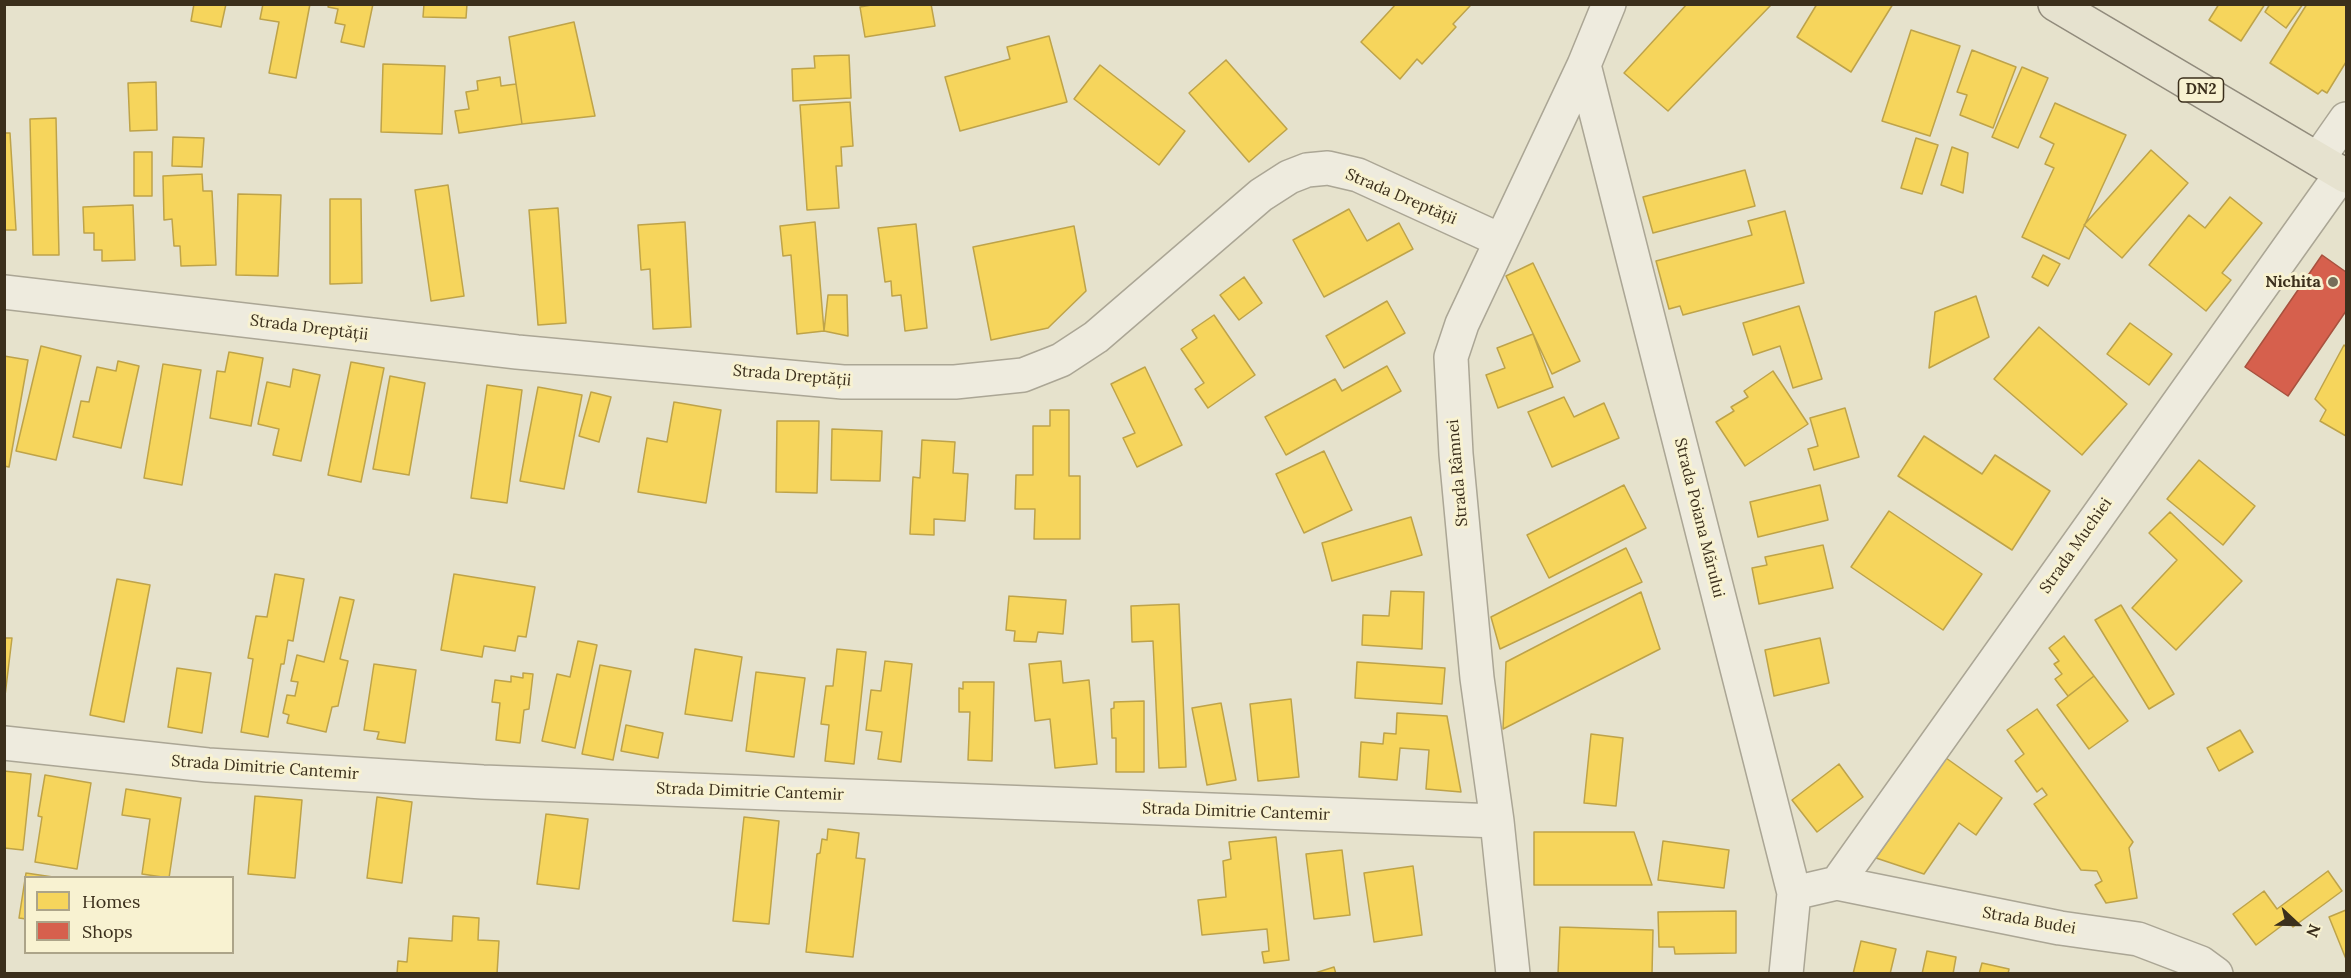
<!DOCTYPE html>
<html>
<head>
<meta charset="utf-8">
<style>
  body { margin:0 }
  #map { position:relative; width:2351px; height:978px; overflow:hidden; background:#e6e2cc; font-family:Lora,serif }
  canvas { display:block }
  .frame { position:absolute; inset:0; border:6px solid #3b2f1c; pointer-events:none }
  .legend { position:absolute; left:24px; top:876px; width:210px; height:78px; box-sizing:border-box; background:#f8f2d1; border:2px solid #aca489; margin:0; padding:8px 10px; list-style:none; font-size:18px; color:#3b2f1c }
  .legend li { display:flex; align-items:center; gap:12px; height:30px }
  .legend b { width:30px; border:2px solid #aca489 }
  .north { position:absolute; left:2267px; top:894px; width:60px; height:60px; -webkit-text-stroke:4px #f8f2d1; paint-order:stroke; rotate:112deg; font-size:16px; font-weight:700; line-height:24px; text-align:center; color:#3b2f1c }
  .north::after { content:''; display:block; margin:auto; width:21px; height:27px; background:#3b2f1c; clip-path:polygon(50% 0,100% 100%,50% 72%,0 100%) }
</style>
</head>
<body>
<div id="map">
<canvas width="2351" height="978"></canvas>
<div class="frame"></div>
<ul class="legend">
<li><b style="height:16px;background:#f6d55c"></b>Homes</li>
<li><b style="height:16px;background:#d6604d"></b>Shops</li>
</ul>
<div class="north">N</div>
</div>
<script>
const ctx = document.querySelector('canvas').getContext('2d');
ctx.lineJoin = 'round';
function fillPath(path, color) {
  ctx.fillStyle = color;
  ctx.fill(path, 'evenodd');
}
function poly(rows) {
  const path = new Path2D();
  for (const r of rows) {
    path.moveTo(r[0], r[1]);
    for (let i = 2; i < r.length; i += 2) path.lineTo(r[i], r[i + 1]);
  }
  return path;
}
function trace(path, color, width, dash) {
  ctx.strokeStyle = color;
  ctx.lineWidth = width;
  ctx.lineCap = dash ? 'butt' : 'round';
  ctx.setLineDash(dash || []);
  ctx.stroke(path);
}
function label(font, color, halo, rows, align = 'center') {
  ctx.font = font + ' Lora,serif';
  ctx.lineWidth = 6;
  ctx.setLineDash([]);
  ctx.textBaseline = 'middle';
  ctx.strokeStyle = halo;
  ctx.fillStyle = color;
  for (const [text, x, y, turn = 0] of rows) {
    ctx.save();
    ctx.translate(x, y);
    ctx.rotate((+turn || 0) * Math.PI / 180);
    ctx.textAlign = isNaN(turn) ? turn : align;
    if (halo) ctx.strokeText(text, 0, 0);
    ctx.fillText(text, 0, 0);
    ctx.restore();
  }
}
const homes = poly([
  [194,4,226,4,221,27,191,21,194,4],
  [263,4,310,4,296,78,269,73,279,22,260,19,263,4],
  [329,4,373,4,364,47,341,42,345,25,335,23,338,9,328,7,329,4],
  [424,4,467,4,466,18,423,17,424,4],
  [877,4,931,4,935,26,865,37,860,7,877,4],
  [1396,4,1468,4,1470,6,1453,24,1456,27,1422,64,1417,59,1400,79,1361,42,1396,4],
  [1687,4,1772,4,1668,111,1624,73,1687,4],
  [1817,4,1893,4,1851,72,1797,37,1817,4],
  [2219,4,2265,4,2241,41,2209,20,2219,4],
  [2270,4,2303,4,2286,28,2265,12,2270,4],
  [2307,4,2346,4,2346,62,2327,93,2322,90,2318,94,2270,63,2307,4],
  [574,22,595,116,522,124,509,37,574,22],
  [1911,30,1960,46,1930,136,1882,121,1911,30],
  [1049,36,1067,102,960,131,945,77,1010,59,1007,47,1049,36],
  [1972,50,2016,67,1993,128,1960,115,1967,95,1957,92,1972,50],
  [849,55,851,98,793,101,792,69,815,68,814,56,849,55],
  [1226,60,1287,129,1249,162,1189,93,1226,60],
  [383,64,445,66,442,134,381,132,383,64],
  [1100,65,1185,131,1159,165,1074,99,1100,65],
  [2022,67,2048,78,2018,148,1992,137,2022,67],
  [500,77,501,86,516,84,522,124,459,133,455,111,469,109,466,92,478,90,477,81,500,77],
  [156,82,157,130,130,131,128,83,156,82],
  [850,102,853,146,841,147,842,166,836,166,839,208,807,210,800,105,850,102],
  [2055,103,2126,135,2069,259,2022,237,2054,168,2045,164,2054,144,2040,137,2055,103],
  [56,118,59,255,33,255,30,119,56,118],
  [4,133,10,133,16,230,4,230,4,133],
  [173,137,204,138,202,167,172,166,173,137],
  [1916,138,1938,145,1922,194,1901,188,1916,138],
  [1952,147,1968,153,1963,193,1941,185,1952,147],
  [2151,150,2188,183,2122,258,2084,225,2151,150],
  [134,152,152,152,152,196,134,196,134,152],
  [1745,170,1755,206,1653,233,1643,197,1745,170],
  [202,174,203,191,212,191,216,265,181,266,180,246,174,246,172,219,164,220,163,176,202,174],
  [448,185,464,296,431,301,415,190,448,185],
  [238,194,281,195,278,276,236,275,238,194],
  [2230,197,2262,223,2222,273,2231,280,2206,311,2149,265,2189,215,2205,228,2230,197],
  [330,199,361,199,362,283,330,284,330,199],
  [133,205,135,260,102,261,102,250,94,250,94,233,84,233,83,207,133,205],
  [558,208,566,323,538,325,529,210,558,208],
  [1349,209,1367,241,1399,223,1413,249,1324,297,1293,240,1349,209],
  [1785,211,1804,283,1683,315,1680,306,1669,309,1656,261,1752,235,1748,221,1785,211],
  [685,222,691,327,653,329,650,269,641,270,638,225,685,222],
  [815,222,824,331,797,334,791,255,783,256,780,226,815,222],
  [916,224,927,328,905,331,901,295,892,296,891,281,885,282,878,228,916,224],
  [1074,226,1086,291,1048,328,991,340,973,247,1074,226],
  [2043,255,2060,264,2048,286,2032,277,2043,255],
  [1533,263,1580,361,1552,374,1506,276,1533,263],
  [1244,277,1262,303,1239,320,1220,295,1244,277],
  [828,295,847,295,848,336,824,331,828,295],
  [1976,296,1989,337,1929,368,1935,312,1976,296],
  [1387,301,1405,333,1344,368,1326,336,1387,301],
  [1799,306,1822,379,1793,388,1780,346,1753,355,1743,323,1799,306],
  [1214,315,1255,375,1208,408,1195,389,1204,383,1181,349,1197,338,1192,330,1214,315],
  [2130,323,2172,354,2149,385,2107,354,2130,323],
  [2039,327,2127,404,2082,455,1994,379,2039,327],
  [1533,334,1553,387,1498,408,1486,375,1505,368,1497,348,1533,334],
  [2344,345,2346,347,2346,436,2320,421,2326,410,2315,399,2344,345],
  [41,346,81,356,56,460,16,451,41,346],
  [229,352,263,358,251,426,210,418,217,371,225,372,229,352],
  [4,356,28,360,9,467,4,466,4,356],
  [118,361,139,366,121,448,73,437,81,401,89,402,97,367,116,371,118,361],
  [351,362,384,368,361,482,328,475,351,362],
  [163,364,201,370,182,485,144,478,163,364],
  [1387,366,1401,391,1286,455,1265,417,1335,379,1342,391,1387,366],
  [1145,367,1182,445,1137,467,1123,438,1135,433,1111,384,1145,367],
  [293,369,320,375,301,461,273,455,279,429,258,424,267,382,290,387,293,369],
  [1773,371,1808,424,1745,466,1716,422,1734,411,1731,407,1748,397,1744,391,1773,371],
  [390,376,425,383,409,475,373,469,390,376],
  [487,385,522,390,507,503,471,498,487,385],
  [538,387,582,395,564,489,520,481,538,387],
  [591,392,611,397,599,442,579,436,591,392],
  [1564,397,1574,417,1604,403,1619,438,1552,467,1528,412,1564,397],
  [674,402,721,410,706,503,638,492,647,438,667,442,674,402],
  [1845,408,1859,457,1814,470,1808,449,1818,446,1810,418,1845,408],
  [1050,410,1069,410,1069,476,1080,476,1080,539,1034,539,1035,509,1015,509,1016,475,1033,475,1033,426,1050,426,1050,410],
  [777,421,819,421,817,493,776,492,777,421],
  [832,429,882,431,880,481,831,480,832,429],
  [1924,436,1982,474,1995,455,2050,491,2012,550,1898,476,1924,436],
  [922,440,955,442,953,473,968,474,965,521,934,519,934,535,910,534,913,477,920,478,922,440],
  [1324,451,1352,510,1304,533,1276,474,1324,451],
  [2199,460,2255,506,2223,545,2167,499,2199,460],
  [1624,485,1646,528,1549,578,1527,535,1624,485],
  [1820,485,1828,520,1758,537,1750,502,1820,485],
  [1889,511,1982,574,1943,630,1851,567,1889,511],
  [2170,512,2242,581,2176,650,2132,608,2177,560,2149,533,2170,512],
  [1411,517,1422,555,1332,581,1322,543,1411,517],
  [1823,545,1833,588,1759,604,1752,568,1767,565,1765,557,1823,545],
  [1626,548,1642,582,1500,649,1491,617,1626,548],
  [275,574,304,579,293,641,288,640,284,664,281,664,268,737,241,732,253,659,248,658,256,616,267,617,275,574],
  [454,574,535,587,526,637,518,636,515,651,484,646,482,657,441,650,454,574],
  [117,579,150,585,124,722,90,715,117,579],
  [1391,591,1424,592,1422,649,1362,645,1363,615,1389,616,1391,591],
  [1641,592,1660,649,1503,729,1506,662,1641,592],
  [1009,596,1066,600,1063,634,1038,632,1036,642,1014,641,1015,631,1006,630,1009,596],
  [340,597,354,600,340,659,348,661,338,706,332,707,326,732,287,723,289,715,283,713,287,695,295,696,298,682,291,681,297,655,324,662,340,597],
  [1179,604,1186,767,1159,768,1153,641,1132,642,1131,606,1179,604],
  [2121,605,2174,694,2149,709,2095,620,2121,605],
  [2064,636,2094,676,2068,696,2055,679,2062,674,2054,664,2059,661,2049,648,2064,636],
  [4,638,12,638,4,704,4,638],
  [1820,638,1829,683,1774,696,1765,650,1820,638],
  [578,641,597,645,575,748,542,741,557,674,570,677,578,641],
  [695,649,742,657,732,721,685,714,695,649],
  [837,649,866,652,854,764,825,761,829,725,821,724,826,686,833,686,837,649],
  [885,661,912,664,901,762,878,759,882,732,866,730,871,690,881,691,885,661],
  [1061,661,1063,683,1089,680,1097,764,1055,768,1050,719,1035,721,1029,664,1061,661],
  [1357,662,1445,668,1442,704,1355,698,1357,662],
  [374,664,416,670,405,743,377,739,379,732,364,730,374,664],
  [600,665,631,671,613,760,582,754,600,665],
  [177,668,211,673,202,733,168,727,177,668],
  [756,672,805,678,794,757,746,751,756,672],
  [523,673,533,674,529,709,524,710,520,743,496,740,500,703,492,702,495,680,511,682,511,676,523,678,523,673],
  [2094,676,2128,721,2089,749,2057,705,2094,676],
  [963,682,994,682,992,761,968,760,970,712,959,712,959,688,963,689,963,682],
  [1291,699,1299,777,1258,781,1250,704,1291,699],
  [1144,701,1144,772,1116,772,1116,738,1112,738,1111,709,1114,708,1114,702,1144,701],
  [1221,703,1236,780,1207,785,1192,708,1221,703],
  [2037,709,2133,842,2129,848,2137,898,2106,903,2095,885,2102,881,2097,871,2081,870,2034,804,2047,795,2042,788,2037,792,2015,761,2024,754,2007,730,2037,709],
  [1397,713,1447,716,1461,792,1426,789,1429,750,1400,748,1397,780,1359,777,1361,742,1383,744,1384,733,1396,734,1397,713],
  [626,725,663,733,658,758,621,751,626,725],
  [2240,730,2253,752,2219,771,2207,748,2240,730],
  [1591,734,1623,738,1616,806,1584,803,1591,734],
  [1946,758,2002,798,1976,835,1959,823,1924,874,1876,858,1946,758],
  [1839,764,1863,797,1817,832,1792,800,1839,764],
  [4,771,31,774,23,850,4,848,4,771],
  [45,775,91,783,77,869,35,862,42,817,38,816,45,775],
  [126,789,181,798,169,878,142,874,150,819,122,815,126,789],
  [255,796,302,800,295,878,248,874,255,796],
  [377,797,412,802,402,883,367,878,377,797],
  [546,814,588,819,579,889,537,884,546,814],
  [744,817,779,821,769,924,733,921,744,817],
  [828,829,859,833,856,858,865,859,853,957,806,952,817,854,820,853,822,839,827,840,828,829],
  [1534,832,1634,832,1652,885,1534,885,1534,832],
  [1276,837,1289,960,1264,963,1262,952,1269,951,1267,929,1202,935,1198,900,1226,897,1223,861,1231,859,1229,842,1276,837],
  [1663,841,1729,850,1724,888,1658,880,1663,841],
  [1342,850,1350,915,1314,919,1306,854,1342,850],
  [1413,866,1422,935,1374,942,1364,873,1413,866],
  [2328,871,2342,891,2293,927,2288,921,2256,945,2233,914,2264,891,2277,909,2328,871],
  [26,873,53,877,26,878,26,919,19,918,26,873],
  [2346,910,2346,959,2329,917,2346,910],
  [1736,911,1736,953,1675,954,1674,947,1659,947,1658,912,1736,911],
  [453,916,479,918,478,940,499,941,497,974,397,974,398,961,407,962,409,938,452,941,453,916],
  [1560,927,1653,930,1652,974,1558,974,1560,927],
  [1861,941,1896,949,1890,974,1853,974,1861,941],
  [1927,951,1956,957,1953,974,1922,974,1927,951],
  [1982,963,2009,969,2008,974,1979,974,1982,963],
  [1334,967,1336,974,1312,974,1334,967]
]);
const shops = poly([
  [2322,255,2346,272,2346,311,2288,396,2245,367,2322,255]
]);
const street = poly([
  [1584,65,1794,893,1786,974],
  [2318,159,2346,119],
  [4,292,517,352,843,382,955,382,1023,375,1061,360,1096,337,1261,195,1289,177,1307,170,1328,168,1358,175,1500,240],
  [4,743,208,765,483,782,1497,821],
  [1837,883,2060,928,2138,939,2201,963,2216,974],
  [1794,893,1837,883,2342,173],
  [1513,974,1497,821,1477,678,1456,454,1451,357,1462,324,1584,65,1609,4]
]);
const primary = poly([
  [2055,4,2346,176]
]);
const markers = [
  [2333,282,6,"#776e5a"]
];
const shields = [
  [2201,90,45]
];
const shieldNames = [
  ["DN2",2201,90]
];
const streetNames = [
  ["Strada Dreptății",1401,197,23],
  ["Strada Dreptății",309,328,7],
  ["Strada Dreptății",792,376,5],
  ["Strada Râmnei",1458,473,-95],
  ["Strada Poiana Mărului",1699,518,76],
  ["Strada Muchiei",2076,546,-55],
  ["Strada Dimitrie Cantemir",265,768,4],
  ["Strada Dimitrie Cantemir",750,792,2],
  ["Strada Dimitrie Cantemir",1236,812,2],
  ["Strada Budei",2029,921,10]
];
const poiNames = [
  ["Nichita",2321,282]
];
fillPath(homes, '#f6d55c');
trace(homes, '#bea349', 1.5);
fillPath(shops, '#d6604d');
trace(shops, '#a8513e', 1.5);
trace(street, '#aba695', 36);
trace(primary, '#918b7c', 36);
trace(street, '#eeebde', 33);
trace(primary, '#e6e2cf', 33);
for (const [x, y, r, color] of markers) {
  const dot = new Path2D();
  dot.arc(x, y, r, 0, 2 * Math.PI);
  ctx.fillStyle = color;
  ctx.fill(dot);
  trace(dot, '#f8f2d1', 2);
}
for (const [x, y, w] of shields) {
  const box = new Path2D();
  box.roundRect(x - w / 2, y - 12, w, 24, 4.5);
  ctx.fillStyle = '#f8f2d1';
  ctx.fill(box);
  trace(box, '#3b2f1c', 1.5);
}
label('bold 15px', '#3b2f1c', null, shieldNames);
label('16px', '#3b2f1c', '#f8f2d1', streetNames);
label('bold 16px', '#3b2f1c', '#f8f2d1', poiNames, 'right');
</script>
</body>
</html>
